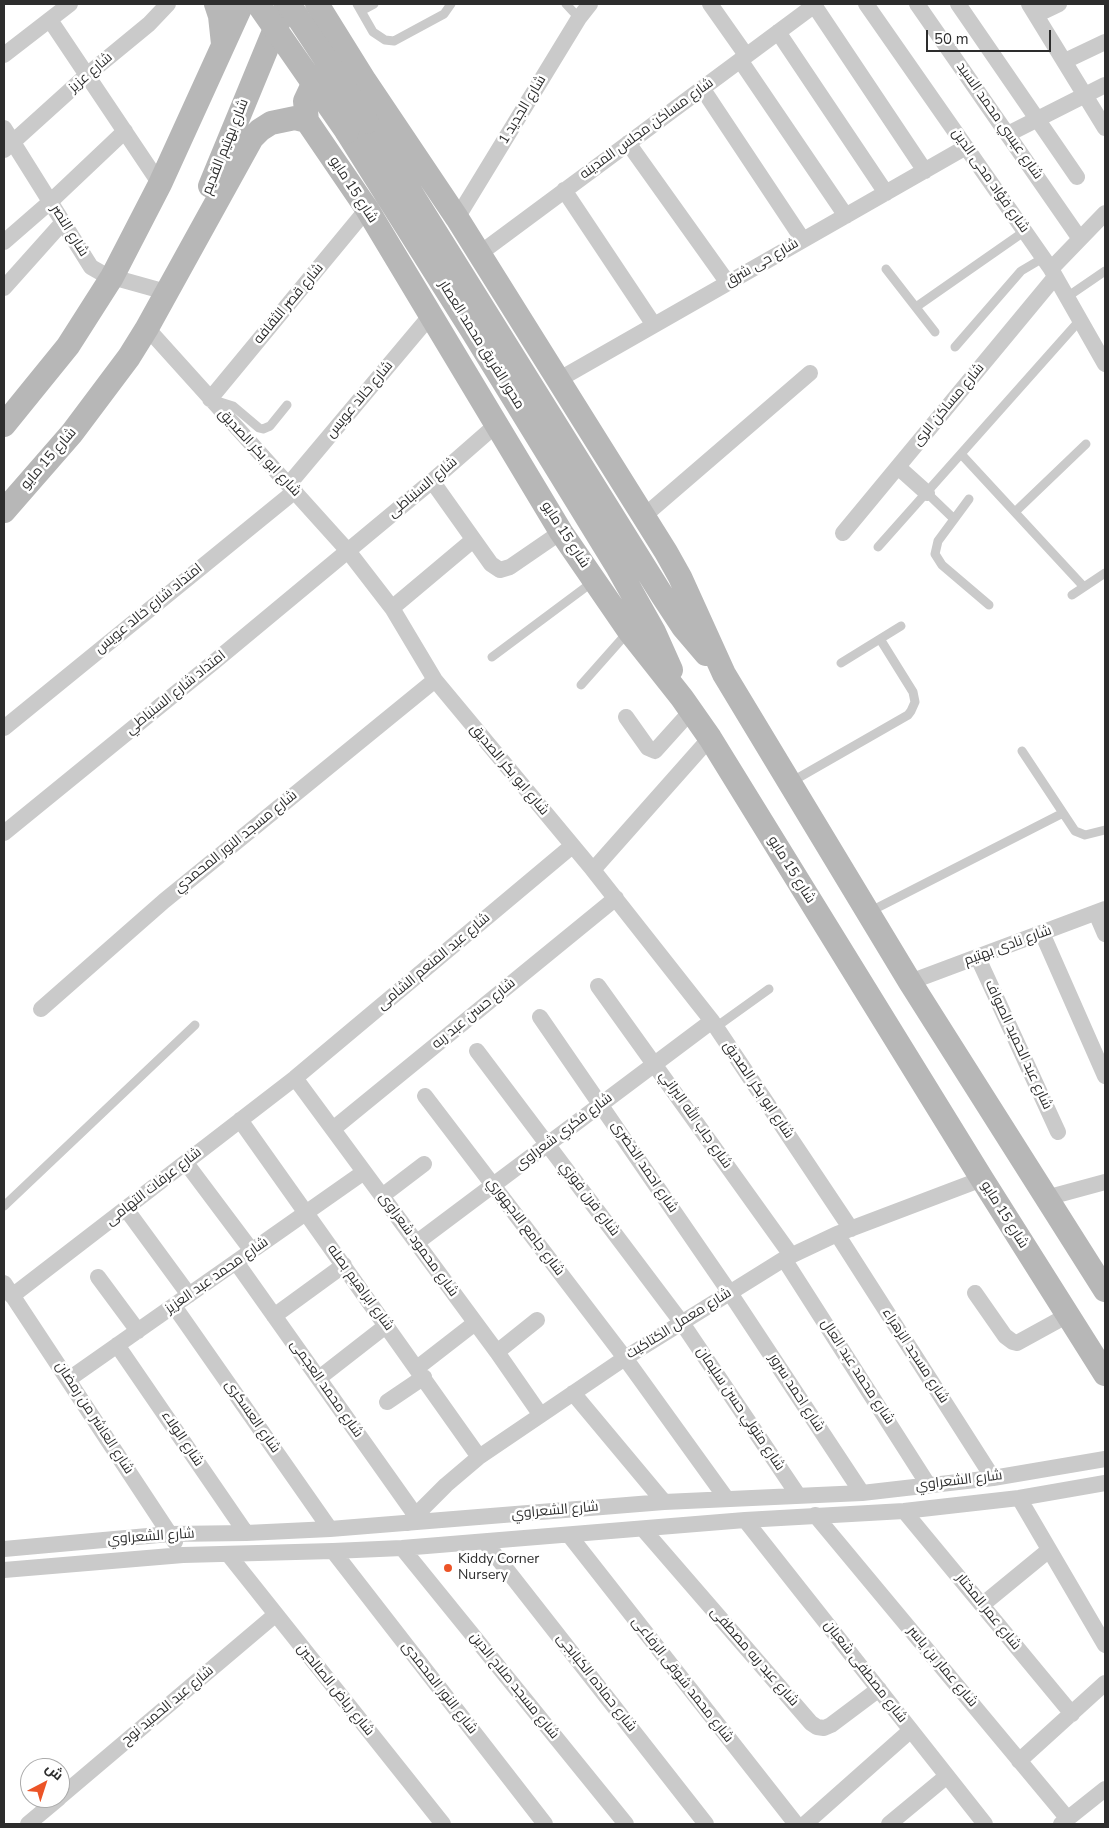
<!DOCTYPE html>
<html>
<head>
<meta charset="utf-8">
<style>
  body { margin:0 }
  #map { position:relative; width:1109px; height:1828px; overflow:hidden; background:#fff; font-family:"Nunito Sans",Cairo,sans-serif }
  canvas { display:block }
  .frame { position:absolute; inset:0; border:5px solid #2d2d2d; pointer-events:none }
  .north { position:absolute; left:20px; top:1758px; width:50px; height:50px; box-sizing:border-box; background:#fff; border:1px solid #ababab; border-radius:50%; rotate:40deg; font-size:14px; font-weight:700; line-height:20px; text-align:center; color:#2d2d2d }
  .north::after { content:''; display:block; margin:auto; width:18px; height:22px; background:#ec5427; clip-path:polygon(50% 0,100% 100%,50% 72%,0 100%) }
  .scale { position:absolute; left:926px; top:30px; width:125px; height:22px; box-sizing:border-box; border:2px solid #2d2d2d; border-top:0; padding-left:6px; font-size:15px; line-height:18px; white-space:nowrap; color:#2d2d2d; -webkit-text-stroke:4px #fff; paint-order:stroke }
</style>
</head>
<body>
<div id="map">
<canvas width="1109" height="1828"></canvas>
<div class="frame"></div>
<div class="north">ش</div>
<div class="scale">50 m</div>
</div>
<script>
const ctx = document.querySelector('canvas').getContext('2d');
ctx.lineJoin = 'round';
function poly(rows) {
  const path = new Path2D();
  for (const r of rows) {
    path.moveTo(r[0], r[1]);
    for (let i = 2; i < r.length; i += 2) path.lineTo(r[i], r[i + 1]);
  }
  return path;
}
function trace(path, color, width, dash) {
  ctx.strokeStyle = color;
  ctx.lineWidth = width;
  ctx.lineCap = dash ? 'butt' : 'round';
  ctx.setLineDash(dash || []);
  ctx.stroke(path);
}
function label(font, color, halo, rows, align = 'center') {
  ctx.font = font + ' "Nunito Sans",Cairo,sans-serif';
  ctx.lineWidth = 5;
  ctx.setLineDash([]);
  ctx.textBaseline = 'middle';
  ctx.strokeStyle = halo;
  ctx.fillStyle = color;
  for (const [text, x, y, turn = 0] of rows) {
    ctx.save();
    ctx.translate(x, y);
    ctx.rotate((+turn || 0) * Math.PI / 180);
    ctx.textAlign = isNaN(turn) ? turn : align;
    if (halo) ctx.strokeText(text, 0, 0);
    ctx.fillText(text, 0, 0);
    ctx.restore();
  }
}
const lane = poly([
  [357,4,373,32,385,40,394,41,444,14,451,4],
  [566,4,579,18],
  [361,11,374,4],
  [886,269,935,332],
  [1067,297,1105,271],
  [916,307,1025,231],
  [955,347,1021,271,1043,258],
  [214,400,233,406,259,428,263,429,270,426,287,405],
  [961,454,1084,587],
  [927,493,954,519],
  [969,499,938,541,935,554,942,565,989,605],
  [1015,512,1086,444],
  [878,547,1080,320],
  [1072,595,1105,573],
  [492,657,594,581],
  [841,663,901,626],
  [581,685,628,632],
  [1022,751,1075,831,1085,835,1105,830],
  [791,782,908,715,911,711,915,702,913,692,880,639],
  [869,912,1063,813],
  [716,1027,769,989],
  [4,1206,195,1025]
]);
const street = poly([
  [710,4,746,55],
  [866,4,1051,269,1105,364],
  [917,4,1080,239],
  [958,4,1077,177],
  [1029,4,1105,128],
  [814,5,925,171],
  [1036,15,1059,4],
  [50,20,160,184],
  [778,32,886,193],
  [4,55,70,4],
  [740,60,846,216],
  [1065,61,1105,42],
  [702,88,803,240],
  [4,128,91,267,105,275,166,292],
  [1008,134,1105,85],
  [628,143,728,283],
  [4,150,87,75,149,24,168,4],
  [564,190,654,325],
  [457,218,579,18,590,4],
  [4,242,50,202,125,131],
  [479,254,816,4],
  [1051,269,1105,213],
  [4,288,63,222],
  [147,328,348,551,392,608,435,680,593,870,712,1021,851,1229],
  [558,380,966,147],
  [210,399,367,209],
  [898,467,927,493],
  [432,481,491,564,500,570,510,567,561,532],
  [289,484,431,315],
  [644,516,810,373],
  [843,533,1055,277],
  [392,608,473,540],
  [626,717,648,748,655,751,691,711],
  [4,728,295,491],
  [4,833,214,662,432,481,496,425],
  [593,870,710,738],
  [1096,913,1105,934],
  [1042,933,1105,1076],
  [978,958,1058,1132],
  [910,982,1105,909],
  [598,986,791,1255],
  [41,1009,164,901,435,680],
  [540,1017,730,1293,862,1493],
  [477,1051,682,1323,798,1495],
  [295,1078,497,1352,540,1414],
  [425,1096,625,1358,726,1498],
  [240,1120,479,1457],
  [333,1129,616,898],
  [186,1163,252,1251],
  [382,1196,424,1164],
  [1046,1198,1105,1182],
  [126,1209,189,1295],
  [837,1234,993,1478],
  [416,1243,712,1021],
  [784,1259,929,1486],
  [236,1262,416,1516],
  [98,1277,138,1331],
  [4,1283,175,1542],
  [975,1293,1005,1336,1013,1342,1017,1343,1068,1315],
  [12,1296,295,1078,572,846],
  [174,1306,330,1529],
  [274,1316,344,1265],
  [117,1345,246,1533],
  [497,1352,537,1320],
  [417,1368,475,1323],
  [319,1378,387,1325],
  [69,1379,364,1172],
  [573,1393,664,1502],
  [387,1402,424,1377],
  [1019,1498,1105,1645],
  [904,1511,1072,1714],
  [815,1515,1068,1819],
  [745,1520,985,1824],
  [408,1523,446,1485,479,1457,625,1358,784,1259,837,1234,982,1179],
  [643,1529,811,1723,817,1727,824,1728,831,1725,879,1689],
  [569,1535,796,1824],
  [485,1542,706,1824],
  [402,1548,626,1824],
  [4,1549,170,1534,246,1533,330,1529,664,1502,862,1493,993,1478,1105,1459],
  [333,1551,545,1824],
  [228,1554,443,1824],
  [4,1570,183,1555,333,1551,402,1548,745,1520,904,1511,1019,1498,1105,1483],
  [982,1605,1049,1550],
  [1019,1761,1105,1683],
  [60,1797,275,1615],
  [28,1824,59,1798],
  [805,1824,911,1730],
  [889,1824,947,1776],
  [1061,1824,1105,1789]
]);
const secondary = poly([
  [216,4,220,16,223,44],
  [317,4,365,81,457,218,666,552,680,577,724,674,910,982,1105,1290],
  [365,81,357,76,348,73,338,72,320,78,313,84,305,101,307,121,367,209,561,532,629,631,682,698,710,738,982,1179,1105,1374],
  [367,122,662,595,683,627,706,654],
  [347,132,473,332,618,568,654,632,671,670],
  [210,186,274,31,288,4],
  [4,425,68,346,112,277,160,184,242,4],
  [4,511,72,433,129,357,147,328,252,138,260,130,271,123,295,118,307,121]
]);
const secondaryBridge = poly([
  [258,4,347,132],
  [289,4,367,122]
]);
const markers = [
  [448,1568,5,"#ec5427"]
];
const streetNames = [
  ["شارع عزيز",91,73,-41],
  ["شارع الجديد 1",523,110,-59],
  ["شارع عيسي محمد السيد",999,121,55],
  ["شارع مساكن مجلس المدينه",647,129,-36],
  ["شارع بهتيم القديم",226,147,-68],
  ["شارع فؤاد محى الدين",990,181,55],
  ["شارع 15 مايو",353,190,57],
  ["شارع النصر",69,231,58],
  ["شارع حى شرق",762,263,-30],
  ["شارع قصر الثقافه",289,304,-50],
  ["محور الفريق محمد العصار",481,345,58],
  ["شارع خالد عويس",360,400,-50],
  ["شارع مساكن الرى",949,405,-50],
  ["شارع ابو بكر الصديق",259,453,47],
  ["شارع 15 مايو",49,459,-49],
  ["شارع السنباطى",423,488,-40],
  ["شارع 15 مايو",565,535,57],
  ["امتداد شارع خالد عويس",149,609,-39],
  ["امتداد شارع السنباطي",176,693,-39],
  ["شارع ابو بكر الصديق",509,770,50],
  ["شارع مسجد النور المحمدي",236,842,-39],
  ["شارع 15 مايو",791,870,58],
  ["شارع نادى بهتيم",1008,946,-20],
  ["شارع عبد المنعم الشامى",434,962,-40],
  ["شارع حسن عبد ربه",474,1014,-39],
  ["شارع عبد الحميد الصواف",1018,1045,65],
  ["شارع ابو بكر الصديق",758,1090,56],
  ["شارع جاب الله البراني",695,1120,55],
  ["شارع فكري شعراوى",564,1132,-37],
  ["شارع احمد الخضرى",644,1167,56],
  ["شارع عرفات التهامى",154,1187,-38],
  ["شارع فرن فوزي",589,1199,53],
  ["شارع 15 مايو",1004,1215,58],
  ["شارع جامع الاجهوري",525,1227,53],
  ["شارع محمود شعراوى",418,1245,54],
  ["شارع محمد عبد العزيز",217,1276,-35],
  ["شارع ابراهيم بصله",360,1288,54],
  ["شارع معمل الكتاكيت",679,1324,-32],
  ["شارع مسجد الزهراء",915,1356,57],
  ["شارع محمد عبد العال",857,1372,57],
  ["شارع محمد العجمى",326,1389,55],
  ["شارع احمد سرور",796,1393,57],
  ["شارع متولي حسن سليمان",740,1409,56],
  ["شارع العسكرى",252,1417,55],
  ["شارع العاشر من رمضان",94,1418,57],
  ["شارع الولاء",182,1439,56],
  ["شارع الشعراوي",959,1481,-7],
  ["شارع الشعراوي",555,1511,-5],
  ["شارع الشعراوي",151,1537,-4],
  ["شارع عمر المختار",988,1612,51],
  ["شارع عبد ربه مصطفى",754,1657,49],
  ["شارع عمار بن ياسر",942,1667,50],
  ["شارع مصطفى شعبان",865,1672,52],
  ["شارع محمد شوقى الرفاعى",682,1680,52],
  ["شارع حماده الكبابجى",596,1683,52],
  ["شارع مسجد صلاح الدين",514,1686,51],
  ["شارع النور المحمدى",439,1688,52],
  ["شارع رياض الصالحين",335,1690,51],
  ["شارع عبد الحميد نوح",168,1706,-40]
];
const poiNames = [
  ["Kiddy Corner",458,1560],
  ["Nursery",458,1576]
];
trace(lane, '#cacaca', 9);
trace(street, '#cacaca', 16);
trace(secondary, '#b7b7b7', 24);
trace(secondaryBridge, '#b7b7b7', 24);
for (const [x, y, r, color] of markers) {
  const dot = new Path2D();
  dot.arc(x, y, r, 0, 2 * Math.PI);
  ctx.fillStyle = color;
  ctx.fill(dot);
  trace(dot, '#fff', 2);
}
label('14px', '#2d2d2d', '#fff', streetNames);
label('14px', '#2d2d2d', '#fff', poiNames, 'left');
</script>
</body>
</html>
